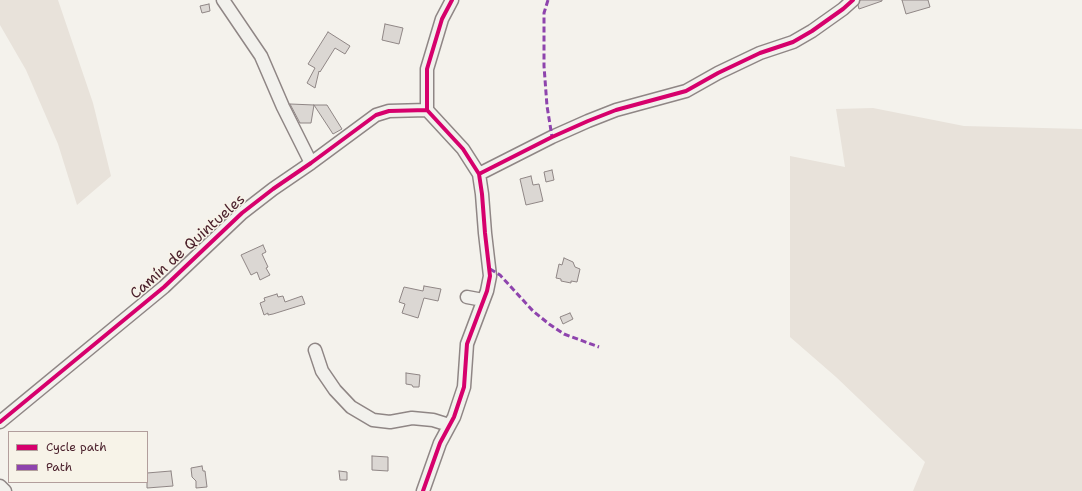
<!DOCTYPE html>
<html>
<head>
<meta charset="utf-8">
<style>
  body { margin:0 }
  #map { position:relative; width:1082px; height:491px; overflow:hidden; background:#f4f2ec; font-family:"Shantell Sans",sans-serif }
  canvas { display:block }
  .legend { position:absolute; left:8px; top:431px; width:140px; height:52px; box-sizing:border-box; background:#f7f3e8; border:1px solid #b29e9c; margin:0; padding:5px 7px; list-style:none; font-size:12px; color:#4a1f2b }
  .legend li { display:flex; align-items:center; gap:8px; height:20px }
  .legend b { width:20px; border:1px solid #b29e9c }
</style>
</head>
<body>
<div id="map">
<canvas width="1082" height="491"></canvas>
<ul class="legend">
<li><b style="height:5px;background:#d6006c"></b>Cycle path</li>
<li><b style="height:5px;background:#8e44ad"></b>Path</li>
</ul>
</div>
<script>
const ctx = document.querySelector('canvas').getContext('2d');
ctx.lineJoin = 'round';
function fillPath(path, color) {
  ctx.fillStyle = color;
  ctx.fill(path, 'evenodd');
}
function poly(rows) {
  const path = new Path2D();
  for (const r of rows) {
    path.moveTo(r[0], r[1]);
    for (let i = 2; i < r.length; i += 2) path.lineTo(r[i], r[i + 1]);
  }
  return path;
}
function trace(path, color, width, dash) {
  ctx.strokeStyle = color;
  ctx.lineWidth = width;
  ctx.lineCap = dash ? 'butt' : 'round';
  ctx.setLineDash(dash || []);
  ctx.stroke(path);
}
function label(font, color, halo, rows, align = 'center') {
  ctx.font = font + ' "Shantell Sans",sans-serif';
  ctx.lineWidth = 3;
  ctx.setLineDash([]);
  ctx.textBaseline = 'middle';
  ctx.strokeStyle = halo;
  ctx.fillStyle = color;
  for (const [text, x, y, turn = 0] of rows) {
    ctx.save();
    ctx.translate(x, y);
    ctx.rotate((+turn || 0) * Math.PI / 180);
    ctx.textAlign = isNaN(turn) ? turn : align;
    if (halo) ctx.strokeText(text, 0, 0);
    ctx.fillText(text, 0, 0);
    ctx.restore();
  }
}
const green = poly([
  [0,0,58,0,93,103,111,176,77,205,58,144,26,70,0,25],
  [873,108,964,126,1082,129,1082,491,913,491,925,462,836,377,790,337,790,156,845,167,836,109]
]);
const building = poly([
  [860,0,882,0,882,1,859,9,858,5,860,0],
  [902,0,928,0,930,7,906,14,902,0],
  [209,4,210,11,202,13,200,6,209,4],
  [385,24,403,28,399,44,382,40,385,24],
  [328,32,350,46,345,54,335,48,320,72,319,71,315,88,307,83,315,68,308,64,328,32],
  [290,104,314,105,311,123,300,123,290,104],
  [314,105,327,105,342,129,333,134,314,105],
  [552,170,554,180,546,182,544,172,552,170],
  [531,176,533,185,539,184,543,201,526,205,520,179,531,176],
  [263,245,266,252,262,254,268,267,266,268,270,275,260,280,257,272,251,275,241,255,263,245],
  [564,258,573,262,575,267,580,269,577,282,571,281,571,283,561,281,561,279,556,278,559,264,562,265,564,258],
  [424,286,441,289,438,301,424,298,418,318,402,313,405,304,399,302,404,287,423,291,424,286],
  [277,294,278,297,283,296,285,302,302,296,305,304,273,314,268,315,268,313,264,315,260,303,265,301,264,298,277,294],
  [570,313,573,319,563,324,560,317,570,313],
  [406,373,420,375,419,387,413,387,412,385,406,384,406,373],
  [372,456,388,457,388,471,372,470,372,456],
  [202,466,203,471,205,471,207,487,196,488,196,481,192,477,191,468,202,466],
  [171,471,173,486,147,488,147,473,171,471],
  [339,471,347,472,347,480,340,480,339,471]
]);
const minor = poly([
  [223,0,261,56,283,107,311,163],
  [479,174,552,137,588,121,616,110,686,91,718,73,760,53,793,42,812,31,843,9,853,0],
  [467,297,483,300],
  [315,350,322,371,335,390,351,407,373,420,390,422,412,418,433,420,449,425],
  [0,422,164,287,242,213,273,189,311,163,376,115,389,111,427,110],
  [0,486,5,491],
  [423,491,440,443,454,417,464,387,467,344,487,291,490,276,485,233,482,194,479,174,463,149,427,110,427,69,442,19,452,0]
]);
const quiet = poly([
  [548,0,544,13,544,66,547,106,552,137],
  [490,269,500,275,533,311,549,324,564,334,599,347]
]);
const cycleway = poly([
  [479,174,552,137,588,121,616,110,686,91,718,73,760,53,793,42,812,31,843,9,853,0],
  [0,422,164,287,242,213,273,189,311,163,376,115,389,111,427,110],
  [423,491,440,443,454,417,464,387,467,344,487,291,490,276,485,233,482,194,479,174,463,149,427,110,427,69,442,19,452,0]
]);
const streetNames = [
  ["Camín de Quintueles",188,247,-42]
];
fillPath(green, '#e8e2da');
fillPath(building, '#dbd7d3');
trace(building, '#8f8685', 1);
trace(minor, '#8f8685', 15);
trace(minor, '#f2f1ed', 12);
trace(quiet, '#8e44ad', 3, [6, 3]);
trace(cycleway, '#d6006c', 4);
label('15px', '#4a1f2b', '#f7f3e8', streetNames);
</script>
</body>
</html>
